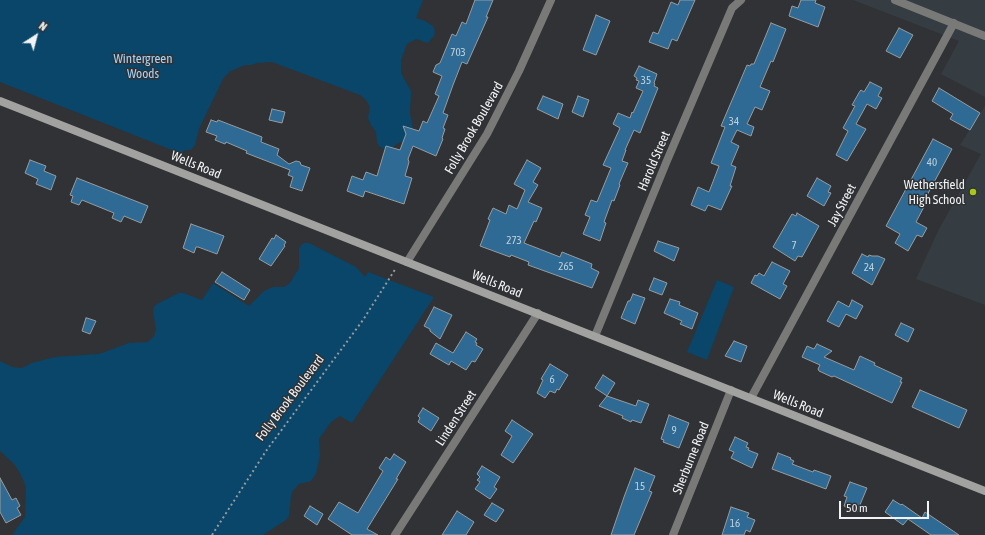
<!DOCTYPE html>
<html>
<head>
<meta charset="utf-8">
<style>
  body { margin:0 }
  #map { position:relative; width:985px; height:535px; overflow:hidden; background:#303235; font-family:"Asap Condensed",sans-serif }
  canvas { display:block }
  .north { position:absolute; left:16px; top:16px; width:40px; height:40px; -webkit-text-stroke:3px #303235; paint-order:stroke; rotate:36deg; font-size:11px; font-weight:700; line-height:16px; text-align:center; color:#f1f3f4 }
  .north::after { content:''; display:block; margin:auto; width:14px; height:18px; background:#f1f3f4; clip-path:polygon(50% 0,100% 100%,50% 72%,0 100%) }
  .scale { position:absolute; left:839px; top:501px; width:90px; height:18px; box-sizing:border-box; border:2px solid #f1f3f4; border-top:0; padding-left:5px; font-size:12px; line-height:14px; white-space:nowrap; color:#f1f3f4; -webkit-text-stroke:3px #303235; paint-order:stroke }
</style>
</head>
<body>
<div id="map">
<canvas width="985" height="535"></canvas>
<div class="north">N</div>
<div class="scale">50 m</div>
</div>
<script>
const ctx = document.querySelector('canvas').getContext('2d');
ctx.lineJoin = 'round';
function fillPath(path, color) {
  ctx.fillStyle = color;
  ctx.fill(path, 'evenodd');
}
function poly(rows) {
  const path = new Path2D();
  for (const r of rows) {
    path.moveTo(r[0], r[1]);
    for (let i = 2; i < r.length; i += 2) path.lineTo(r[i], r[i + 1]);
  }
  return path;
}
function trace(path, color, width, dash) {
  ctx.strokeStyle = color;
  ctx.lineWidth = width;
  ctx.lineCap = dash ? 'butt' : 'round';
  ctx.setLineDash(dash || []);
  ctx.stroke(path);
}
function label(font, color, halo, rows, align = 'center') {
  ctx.font = font + ' "Asap Condensed",sans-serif';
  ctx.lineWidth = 3;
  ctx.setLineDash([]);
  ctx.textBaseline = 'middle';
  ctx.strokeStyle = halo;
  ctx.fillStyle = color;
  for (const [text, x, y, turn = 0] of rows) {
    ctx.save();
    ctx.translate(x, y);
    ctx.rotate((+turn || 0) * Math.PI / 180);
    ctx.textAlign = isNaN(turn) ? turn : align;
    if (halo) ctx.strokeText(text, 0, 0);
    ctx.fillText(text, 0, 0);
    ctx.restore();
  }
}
const built = poly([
  [853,0,985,0,985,97,941,74,959,41],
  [985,106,985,305,916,279,939,229,981,154,960,145]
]);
const green = poly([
  [0,0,423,0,416,18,425,21,433,26,435,32,434,36,428,43,416,39,407,44,401,60,401,73,411,91,410,114,413,129,410,140,398,143,389,150,384,149,379,146,377,142,376,132,371,125,368,118,370,107,366,100,360,95,272,62,257,63,251,65,245,65,229,72,223,79,208,110,199,129,195,145,191,150,184,150,182,154,0,82],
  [304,243,309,243,356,267,365,277,368,272,434,297,352,423,340,416,331,422,319,439,320,455,316,474,311,481,299,484,292,492,291,496,289,516,286,520,263,535,12,535,25,517,26,487,21,475,15,465,0,451,0,361,12,367,22,368,32,363,55,357,99,354,129,343,148,342,154,336,156,330,153,311,154,307,157,304,179,293,183,293,202,300,213,283,249,306,264,291,273,287,284,287,290,283,299,268,299,249,301,245],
  [717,280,734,287,707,360,687,352]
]);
const building = poly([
  [475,0,493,0,486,17,488,17,467,64,462,62,453,85,443,113,448,115,443,128,445,129,442,138,443,139,436,156,413,146,408,159,409,162,405,176,412,178,404,204,365,191,363,197,347,191,352,176,363,180,366,172,377,176,386,146,400,150,406,134,403,126,419,131,423,121,427,123,439,96,435,94,442,76,433,72,436,65,440,63,452,34,456,36,462,22,466,24,475,0],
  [680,0,695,0,677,41,672,39,668,49,649,42,653,32,658,34,671,2,678,5,680,0],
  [801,0,816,0,815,3,825,7,818,27,789,16,792,6,798,8,801,0],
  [596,15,610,21,596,55,583,50,596,15],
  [771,23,786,29,773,62,771,61,760,87,770,91,762,110,755,107,747,124,754,127,751,136,737,130,731,142,739,146,731,165,736,167,730,186,732,186,721,210,708,205,705,211,691,205,698,187,709,192,719,166,711,163,725,127,721,126,747,65,750,66,751,64,754,64,771,23],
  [899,28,913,35,900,58,886,51,899,28],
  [639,66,657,74,654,83,655,84,654,86,658,88,640,133,634,130,625,150,626,150,622,161,628,163,619,184,620,185,614,201,612,200,604,222,606,223,600,241,583,234,590,217,585,215,591,200,597,202,611,168,603,165,620,128,613,124,618,113,630,118,632,112,633,113,643,91,636,88,639,81,636,80,637,78,634,76,639,66],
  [870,82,882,88,878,96,882,98,876,109,867,104,856,124,866,129,847,161,836,155,848,131,843,128,855,106,852,105,860,91,861,90,864,92,870,82],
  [939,88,980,113,970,130,950,119,953,114,932,101,939,88],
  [543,96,563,104,558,119,537,109,543,96],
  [578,96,589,100,583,117,572,112,578,96],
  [272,109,285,112,282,123,269,120,272,109],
  [211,120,217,122,218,120,262,137,261,142,279,149,277,155,289,164,296,161,300,162,301,165,310,168,302,191,290,187,293,177,288,175,290,170,246,153,247,151,226,142,225,144,215,140,217,136,206,132,211,120],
  [933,139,952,149,925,199,927,201,916,222,927,228,922,237,917,235,908,251,895,243,900,234,886,226,933,139],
  [30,160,46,166,44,171,56,176,51,190,36,184,38,179,25,173,30,160],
  [527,160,541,168,533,182,538,185,528,202,542,208,536,222,534,221,524,243,560,257,562,252,592,264,591,268,599,272,592,288,528,265,529,262,511,255,510,257,480,246,490,220,488,219,493,208,506,214,509,205,517,209,525,190,514,184,527,160],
  [77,178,148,206,141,223,124,216,121,222,112,218,114,213,82,200,79,205,71,202,73,196,70,195,77,178],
  [817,178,831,186,828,192,831,193,824,206,807,196,817,178],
  [797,213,819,226,802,257,798,256,795,261,773,247,792,214,796,216,797,213],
  [191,224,224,236,217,254,198,247,196,247,194,253,183,248,191,224],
  [276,235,286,242,284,245,285,246,271,266,259,259,272,238,274,239,276,235],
  [658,241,679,248,674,261,654,251,658,241],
  [862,254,868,257,869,255,872,256,878,256,885,259,872,285,852,273,862,254],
  [772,262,790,271,783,284,787,286,780,299,751,283,755,275,757,276,759,273,764,276,772,262],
  [222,272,250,290,244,300,215,282,222,272],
  [654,278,667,283,662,295,649,290,654,278],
  [633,294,645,298,635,324,621,318,628,301,630,301,633,294],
  [670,299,680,302,679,305,698,313,692,329,680,324,682,321,664,313,670,299],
  [852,300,863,306,856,319,846,314,839,327,827,321,838,301,849,307,852,300],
  [434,307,452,315,440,339,430,331,430,329,424,326,434,307],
  [86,318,87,318,96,321,90,334,82,331,86,318],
  [901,323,914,329,908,342,895,335,901,323],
  [466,332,477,339,475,342,477,343,476,345,483,349,475,362,472,361,466,370,451,361,449,365,430,354,436,343,453,353,466,332],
  [734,341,747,346,741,362,725,356,734,341],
  [817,344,832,351,824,357,854,370,860,356,875,363,874,365,902,378,900,382,902,382,892,403,834,376,832,377,819,371,818,369,820,365,802,357,807,346,814,349,817,344],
  [550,364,568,375,559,390,557,389,555,393,550,391,545,398,537,393,543,380,541,379,550,364],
  [603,375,615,383,607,396,636,406,638,400,649,404,641,423,632,420,631,422,622,418,623,416,599,406,607,396,595,388,603,375],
  [920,390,967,410,959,428,912,407,920,390],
  [423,408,439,418,431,431,418,422,420,418,418,416,423,408],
  [669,415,689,423,679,448,663,442,664,440,661,439,669,415],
  [512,420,533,434,513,463,501,455,512,436,505,431,512,420],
  [735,437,748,443,746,447,749,448,748,450,758,454,752,468,731,458,734,452,729,450,735,437],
  [778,453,791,458,790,459,794,461,792,464,813,472,814,470,831,476,826,489,772,469,778,453],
  [394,454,406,462,396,479,398,479,367,529,378,535,352,535,328,519,339,502,358,513,383,471,379,468,386,457,390,460,394,454],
  [482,466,500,477,494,487,497,489,490,499,475,489,480,482,477,480,480,477,477,474,482,466],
  [635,468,655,476,649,491,652,492,634,535,611,535,624,497,635,468],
  [0,478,12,500,16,498,20,506,17,508,21,515,6,523,0,512,0,478],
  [850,482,867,488,857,512,844,506,847,497,844,496,850,482],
  [893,500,901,505,902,504,922,518,925,512,959,535,931,535,908,519,903,525,885,512,893,500],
  [492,503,504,510,496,522,484,515,492,503],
  [310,506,323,514,317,525,304,516,310,506],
  [731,507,749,513,747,517,755,520,750,532,746,530,744,535,722,535,731,507],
  [457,511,474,522,466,535,442,535,457,511]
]);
const path = poly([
  [212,535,266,451,363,320,396,268]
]);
const street = poly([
  [895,0,985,36],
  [407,262,487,134,519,71,551,0],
  [595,336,666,163,732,8,741,0],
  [751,398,954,23],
  [395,535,538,313],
  [673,535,731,390]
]);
const secondary = poly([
  [0,101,985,491]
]);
const markers = [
  [973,192,4,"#a9c719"]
];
const numberNames = [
  ["703",458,53],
  ["35",646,81],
  ["34",734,122],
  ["40",932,163],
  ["273",514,241],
  ["7",794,246],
  ["265",566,267],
  ["24",869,268],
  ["6",552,380],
  ["9",674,431],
  ["15",640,487],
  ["16",735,524]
];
const parkNames = [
  ["Wintergreen",143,59],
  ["Woods",143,74]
];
const streetNames = [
  ["Folly Brook Boulevard",474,128,-60],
  ["Harold Street",654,161,-67],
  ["Wells Road",196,165,22],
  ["Jay Street",842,205,-62],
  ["Wells Road",497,284,22],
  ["Folly Brook Boulevard",290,398,-53],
  ["Wells Road",798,404,22],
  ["Linden Street",456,418,-57],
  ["Sherburne Road",691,458,-68]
];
const poiNames = [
  ["Wethersfield",965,185],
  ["High School",965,200]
];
fillPath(built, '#353d43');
fillPath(green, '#094669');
fillPath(building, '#2e6a93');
trace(building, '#989c9e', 1);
trace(path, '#97999b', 2, [2, 3]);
trace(street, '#797a78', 8);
trace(secondary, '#a2a2a0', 8);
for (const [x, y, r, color] of markers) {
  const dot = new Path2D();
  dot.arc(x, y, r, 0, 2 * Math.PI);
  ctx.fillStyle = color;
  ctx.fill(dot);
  trace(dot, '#303235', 1.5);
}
label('11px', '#c0d1dc', null, numberNames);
label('13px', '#a5d5f9', '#303235', parkNames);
label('13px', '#f1f3f4', '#303235', streetNames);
label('13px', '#f1f3f4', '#303235', poiNames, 'right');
</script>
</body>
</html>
